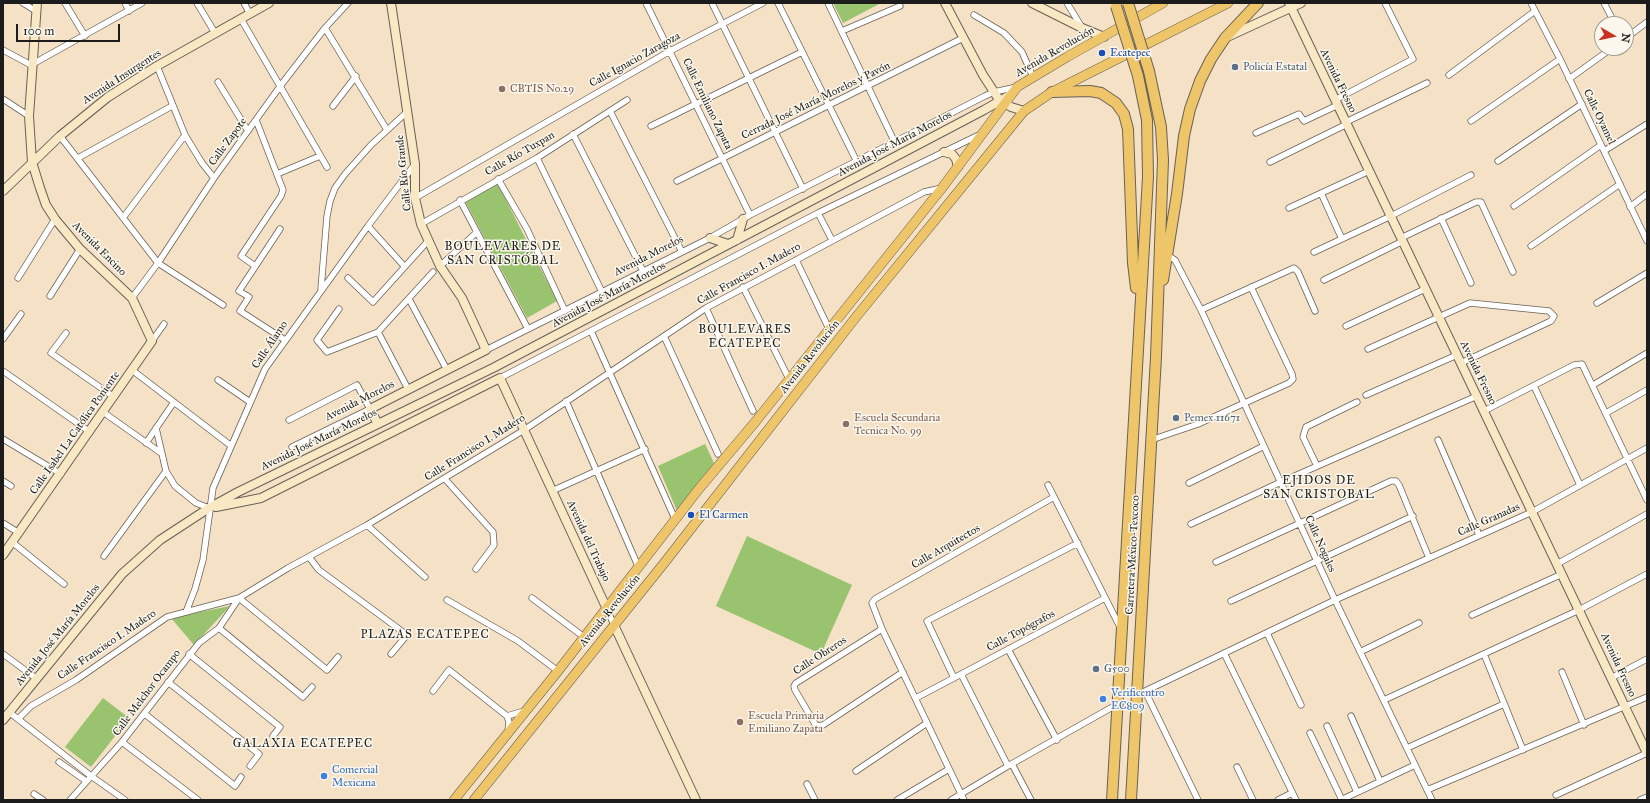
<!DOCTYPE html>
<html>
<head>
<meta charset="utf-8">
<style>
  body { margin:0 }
  #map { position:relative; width:1650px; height:803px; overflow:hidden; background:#f4e1c6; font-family:"IM FELL Great Primer",serif }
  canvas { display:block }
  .frame { position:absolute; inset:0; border:4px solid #1c1c1c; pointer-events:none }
  .north { position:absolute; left:1594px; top:16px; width:40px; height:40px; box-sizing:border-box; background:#fbf7ec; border:1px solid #a29f99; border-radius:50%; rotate:99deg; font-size:11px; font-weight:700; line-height:16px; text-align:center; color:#1c1c1c }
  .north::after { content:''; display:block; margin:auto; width:14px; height:18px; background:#c8321e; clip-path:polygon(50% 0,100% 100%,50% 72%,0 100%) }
  .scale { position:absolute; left:16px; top:24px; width:104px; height:18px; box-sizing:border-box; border:2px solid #1c1c1c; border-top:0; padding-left:5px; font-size:12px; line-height:14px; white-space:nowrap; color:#1c1c1c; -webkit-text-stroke:3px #fbf7ec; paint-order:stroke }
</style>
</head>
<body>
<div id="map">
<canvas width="1650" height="803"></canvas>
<div class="frame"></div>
<div class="north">N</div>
<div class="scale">100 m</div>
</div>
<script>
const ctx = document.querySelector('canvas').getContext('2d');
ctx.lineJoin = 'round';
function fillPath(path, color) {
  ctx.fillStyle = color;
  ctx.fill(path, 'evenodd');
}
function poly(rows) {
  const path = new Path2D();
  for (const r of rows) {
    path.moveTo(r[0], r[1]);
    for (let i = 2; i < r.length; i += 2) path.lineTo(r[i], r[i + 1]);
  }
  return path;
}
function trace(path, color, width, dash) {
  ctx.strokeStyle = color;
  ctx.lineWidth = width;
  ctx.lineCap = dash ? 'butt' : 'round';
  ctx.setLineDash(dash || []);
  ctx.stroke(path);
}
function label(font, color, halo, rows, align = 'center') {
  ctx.font = font + ' "IM FELL Great Primer",serif';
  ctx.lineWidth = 3;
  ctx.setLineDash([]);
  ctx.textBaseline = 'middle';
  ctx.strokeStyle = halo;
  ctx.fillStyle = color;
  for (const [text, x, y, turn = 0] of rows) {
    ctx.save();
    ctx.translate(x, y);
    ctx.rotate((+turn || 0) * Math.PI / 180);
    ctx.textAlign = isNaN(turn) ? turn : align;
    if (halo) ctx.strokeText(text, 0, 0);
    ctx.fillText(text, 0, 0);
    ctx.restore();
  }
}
const green = poly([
  [833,3,881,3,843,23],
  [498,184,557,301,527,318,465,201],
  [705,444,714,463,677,511,658,466],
  [747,536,852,585,821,654,716,606],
  [230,606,194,645,171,618],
  [103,698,129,718,91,767,65,747]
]);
const street = poly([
  [23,3,36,11],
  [65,3,85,36],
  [125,3,129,11],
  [197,3,215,33],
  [244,3,250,14],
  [646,3,750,215],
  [712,3,803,189],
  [778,3,857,162],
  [828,3,895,143],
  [1067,3,1081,26],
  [1531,3,1560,59,1647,241],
  [1604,3,1615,24],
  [974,15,1004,33,1022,52,1033,77],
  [241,19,327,167],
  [325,28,387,130],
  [842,31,900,6],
  [1626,38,1647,22],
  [3,50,31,65,142,3],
  [157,66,185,135,202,163,214,178],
  [1449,75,1535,11],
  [1569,79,1612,48],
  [218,82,248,131],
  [3,99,29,116],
  [1335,100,1413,59,1385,3],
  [333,106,356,76],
  [610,111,682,252],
  [1471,121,1560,59],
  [1346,122,1427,83],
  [651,126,802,52],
  [1256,133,1299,114,1304,121,1338,105],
  [573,134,643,271],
  [60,136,158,263,223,305],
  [1604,151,1647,124],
  [78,158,172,106],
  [537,158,602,292],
  [1498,161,1582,104],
  [1270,162,1347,124],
  [277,174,320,156],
  [498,179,527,229,565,311],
  [677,181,963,38],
  [1321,193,1342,239],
  [415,198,670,51,763,3],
  [460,200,528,329],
  [1514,206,1601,145],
  [1630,207,1647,194],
  [1289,208,1369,171],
  [818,213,832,240],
  [123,218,185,135],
  [1441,218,1471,283],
  [421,224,537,158,627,100],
  [368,226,404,266],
  [280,229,239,291,249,297,240,311,285,340],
  [1401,238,1476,202,1481,202,1513,272],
  [1531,246,1620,184],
  [1314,252,1391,216,1471,175],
  [1167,255,1175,260,1201,310,1335,600,1432,800],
  [796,260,829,329],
  [255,266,241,256,281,196,283,190,256,120],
  [440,266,477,232],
  [18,278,55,219],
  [348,278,373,302,428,241],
  [1324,280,1403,241],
  [743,287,789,379],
  [321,289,327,216,330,201,335,188,345,174,371,145,408,111],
  [50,296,80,249],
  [132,298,158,263,214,178,281,85,325,28,348,3],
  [409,299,447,370],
  [1597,303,1647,273],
  [706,308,753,411],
  [339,309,317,340,327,352,378,332,433,272],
  [1201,310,1294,268,1298,272,1315,311],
  [1346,326,1425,289],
  [591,331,675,519],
  [378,332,408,389],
  [66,333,51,353,114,397],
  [664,336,718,454],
  [3,339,21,314],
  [152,341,164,324],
  [1368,349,1470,303,1549,311,1554,316,1551,321,1461,363],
  [486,350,710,238,750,215,985,96,994,92,1017,87],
  [132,370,230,445],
  [3,371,90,432],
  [500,378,818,213,981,134],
  [218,380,250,402],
  [1593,385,1647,353],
  [1534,386,1580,485],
  [1366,395,1457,355],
  [566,401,638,566],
  [1484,411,1574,365,1582,364,1647,500],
  [103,412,161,453],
  [1606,413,1647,390],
  [289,420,357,385,370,409,292,447],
  [156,428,166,471,175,486,196,503,209,508],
  [3,439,61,474],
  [1151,440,1198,424,1289,383,1293,379,1292,374,1251,287],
  [1438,440,1479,535],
  [146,443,174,402],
  [1317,466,1303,437,1306,427,1357,402],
  [445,479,493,532,494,545,476,569],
  [3,481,11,486],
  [1189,483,1264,446],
  [1048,485,1120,627],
  [552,491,645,449],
  [3,523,19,533],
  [1191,524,1281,482,1477,396],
  [367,525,425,577],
  [12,542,64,584],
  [104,556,166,471],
  [309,557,319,570,407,635,391,654],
  [1216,562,1391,481,1396,481,1399,485,1429,558],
  [1557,564,1647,514],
  [532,598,584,637],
  [447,600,518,641,558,671],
  [1231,601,1413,516],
  [606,607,614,625],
  [186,612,195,589,203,560,213,488,265,369,368,226,415,164],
  [1472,615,1562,574],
  [219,628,303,697,312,687],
  [882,629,796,683,794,686,795,690,815,724,818,726,823,725,903,672],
  [1267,633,1301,705],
  [1008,649,1057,740],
  [1360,652,1419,623],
  [1224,653,1296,800],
  [3,654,37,679],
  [189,654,280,727,273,736],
  [1484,654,1523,750],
  [1562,672,1584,725],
  [961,674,1008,766],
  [954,678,927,621,1078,543],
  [1611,678,1647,659],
  [168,682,259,754,250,766],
  [433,691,449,670,507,716,509,722,508,731],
  [1145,691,1198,800],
  [1137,695,1335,600,1532,512,1647,448],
  [916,698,1105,598],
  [1384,700,1579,610,1647,574],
  [9,712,91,776,125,800],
  [145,714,235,786,241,777],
  [507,716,524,711],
  [1351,716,1380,781],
  [18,719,31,706,76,680,167,617,239,598,288,568,367,525,524,430,706,308,924,192,942,188],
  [1327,726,1357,792],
  [1310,733,1342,800],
  [122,742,198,800],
  [1407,748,1504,704],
  [59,762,86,781],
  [1012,764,1031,800],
  [1237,767,1253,800],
  [856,771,927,723],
  [807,784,815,800],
  [1427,790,1647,697],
  [34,794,43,800],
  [1556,795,1647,753],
  [70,800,122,742,199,643,219,628,239,598,327,670,338,657],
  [897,800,949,769],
  [951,800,1008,766,1116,705],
  [964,800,882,629,872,603,875,599,1054,497],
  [1278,800,1292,793],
  [1341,800,1415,765],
  [1640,800,1647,797]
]);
const secondary = poly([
  [945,3,983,75,998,98,1011,107,1024,111],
  [1032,3,1082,28,1104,37],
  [1289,3,1647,753],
  [1227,37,1301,3],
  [944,152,952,154,956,159,958,167],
  [3,191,60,136,108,97,157,66,269,3],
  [710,238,728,244],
  [737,240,743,219],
  [378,424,370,409,486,350,462,298,440,266,421,224,415,198,415,164,391,3],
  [216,507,261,498,500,378,606,607],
  [3,555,152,341,132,298,80,249,55,219,46,205,40,188,32,162,29,116,37,3],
  [614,625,696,800],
  [3,720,122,574,160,540,209,508,238,492,493,368,984,110,1010,95]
]);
const primary = poly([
  [454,800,558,671,698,490,756,421,942,188,1017,87,1067,57,1163,3],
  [474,800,665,562,856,317,1024,111,1052,92,1228,3]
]);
const highway = poly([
  [1052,92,1090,91,1101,93,1116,103,1124,114,1128,129,1133,263,1136,288],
  [1163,280,1177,194,1184,136,1190,109,1200,81,1211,59,1225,38,1258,3],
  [1112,800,1148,177,1147,120,1138,76],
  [1131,800,1156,357,1163,160,1161,127,1149,71]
]);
const highwayBridge = poly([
  [1128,3,1149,71],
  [1116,6,1138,76]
]);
const markers = [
  [1102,53,4,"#1a4fb4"],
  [1235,67,4,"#5c6f8a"],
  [502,89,4,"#8d6e63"],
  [1176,418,4,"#5c6f8a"],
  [846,424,4,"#8d6e63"],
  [691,515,4,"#1a4fb4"],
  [1096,669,4,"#5c6f8a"],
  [1103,699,4,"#3f7fe0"],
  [740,722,4,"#8d6e63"],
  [324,776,4,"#3f7fe0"]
];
const streetNames = [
  ["Avenida Revolución",1055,52,-30],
  ["Calle Ignacio Zaragoza",635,60,-29],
  ["Avenida Insurgentes",122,77,-33],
  ["Avenida Fresno",1338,81,64],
  ["Cerrada José María Morelos y Pavón",816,101,-26],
  ["Calle Emiliano Zapata",707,104,64],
  ["Calle Oyamel",1599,117,64],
  ["Calle Zapote",228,142,-54],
  ["Avenida José María Morelos",895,144,-28],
  ["Calle Río Tuxpan",520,154,-30],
  ["Calle Río Grande",404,173,-96],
  ["Avenida Encino",99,249,45],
  ["Avenida Morelos",649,256,-27],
  ["Calle Francisco I. Madero",749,274,-29],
  ["Avenida José María Morelos",609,295,-28],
  ["Calle Álamo",270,345,-56],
  ["Avenida Revolución",810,357,-52],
  ["Avenida Fresno",1478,373,64],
  ["Avenida Morelos",360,401,-27],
  ["Calle Isabel La Católica Poniente",75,433,-55],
  ["Avenida José María Morelos",319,440,-26],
  ["Calle Francisco I. Madero",475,448,-32],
  ["Calle Granadas",1489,520,-24],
  ["Avenida del Trabajo",588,541,65],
  ["Calle Nogales",1320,544,66],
  ["Calle Arquitectos",946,547,-30],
  ["Carretera México-Texcoco",1133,555,-87],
  ["Avenida Revolución",610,611,-51],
  ["Calle Topógrafos",1021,631,-28],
  ["Avenida José María Morelos",58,635,-51],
  ["Calle Francisco I. Madero",107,645,-34],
  ["Calle Obreros",820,656,-33],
  ["Avenida Fresno",1618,665,65],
  ["Calle Melchor Ocampo",147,693,-53]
];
const transitNames = [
  ["Ecatepec",1110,53],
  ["El Carmen",699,515]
];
const serviceNames = [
  ["Policía Estatal",1243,67],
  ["Pemex 11671",1184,418],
  ["G500",1104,669]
];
const educationNames = [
  ["CBTIS No.29",510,89],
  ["Escuela Secundaria",854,418],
  ["Tecnica No. 99",854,431],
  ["Escuela Primaria",748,716],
  ["Emiliano Zapata",748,729]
];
const shopNames = [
  ["Verificentro",1111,693],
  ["EC809",1111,706],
  ["Comercial",332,770],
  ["Mexicana",332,783]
];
const neighbourhoodNames = [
  ["BOULEVARES DE",503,247],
  ["SAN CRISTÓBAL",503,261],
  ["BOULEVARES",745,330],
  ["ECATEPEC",745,344],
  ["EJIDOS DE",1319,481],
  ["SAN CRISTOBAL",1319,495],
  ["PLAZAS ECATEPEC",425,635],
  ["GALAXIA ECATEPEC",303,744]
];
fillPath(green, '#9ac370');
trace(street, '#686158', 7);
trace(secondary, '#686158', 10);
trace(primary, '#686158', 10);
trace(highway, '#686158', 12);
trace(street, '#fff', 5.5);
trace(secondary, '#f8e8c3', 8);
trace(primary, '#eec569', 9);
trace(highway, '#eec569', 10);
trace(highwayBridge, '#686158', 12, []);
trace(highwayBridge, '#eec569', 10);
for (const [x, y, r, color] of markers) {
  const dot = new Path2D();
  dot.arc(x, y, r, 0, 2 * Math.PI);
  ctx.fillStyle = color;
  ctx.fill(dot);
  trace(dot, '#fbf7ec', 1.5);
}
label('11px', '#1c1c1c', '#fbf7ec', streetNames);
label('11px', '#164399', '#fbf7ec', transitNames, 'left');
label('11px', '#4e5e75', '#fbf7ec', serviceNames, 'left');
label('11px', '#785e54', '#fbf7ec', educationNames, 'left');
label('11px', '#366cbe', '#fbf7ec', shopNames, 'left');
ctx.letterSpacing = '1px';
label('12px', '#1c1c1c', '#fbf7ec', neighbourhoodNames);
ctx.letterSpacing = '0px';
</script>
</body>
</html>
